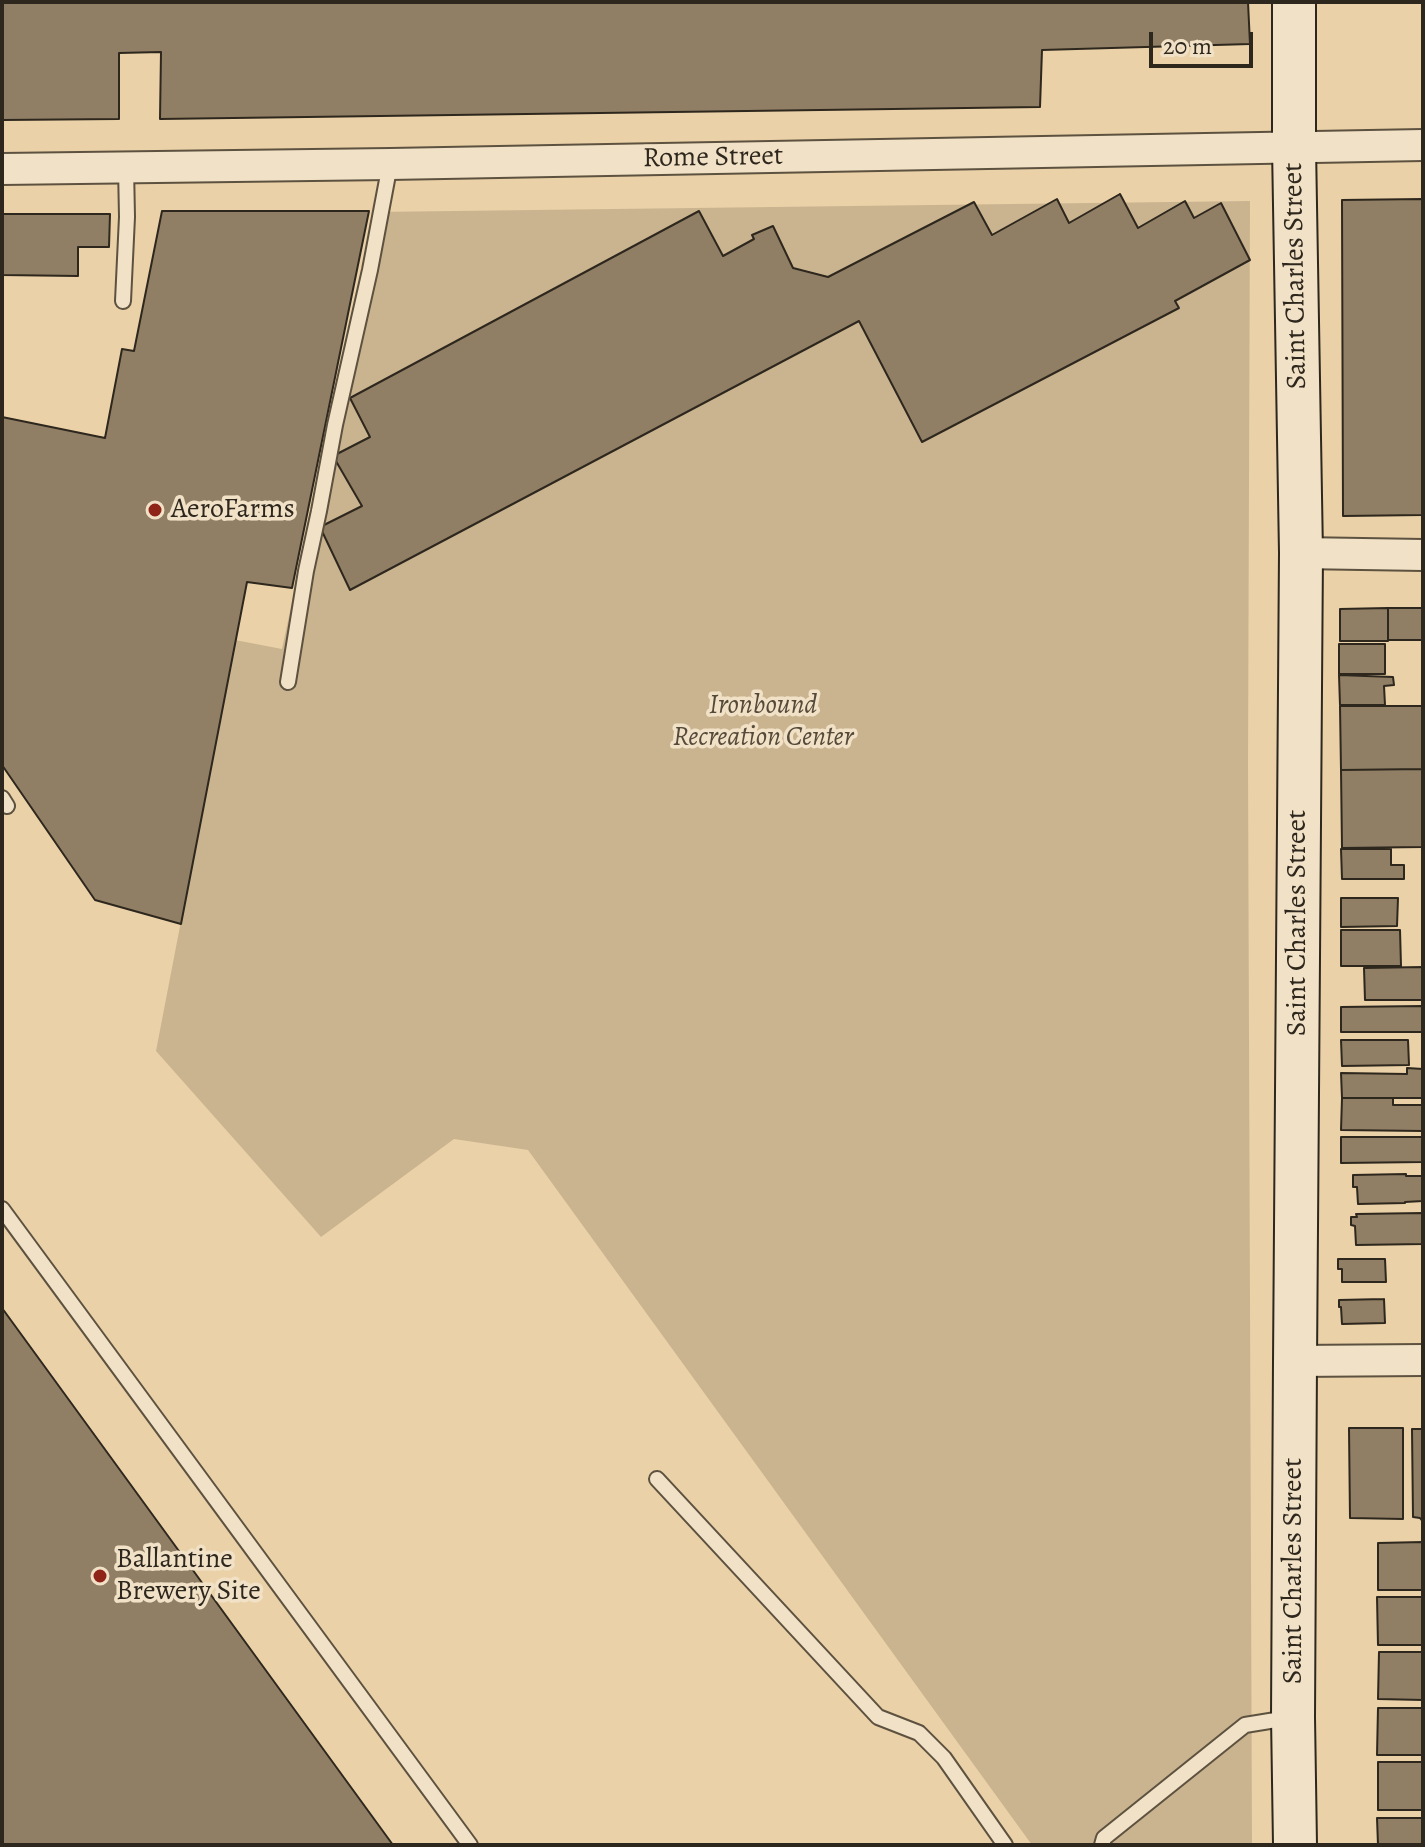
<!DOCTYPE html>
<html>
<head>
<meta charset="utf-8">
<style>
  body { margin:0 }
  #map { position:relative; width:1425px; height:1847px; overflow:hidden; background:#ead1a8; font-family:Alegreya,serif }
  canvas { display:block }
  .frame { position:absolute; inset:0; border:4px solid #2e271d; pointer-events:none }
  .scale { position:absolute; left:1149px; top:32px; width:104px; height:36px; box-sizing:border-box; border:4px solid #2e271d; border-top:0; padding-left:10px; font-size:24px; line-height:28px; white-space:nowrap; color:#2e271d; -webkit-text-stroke:6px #f1e1c6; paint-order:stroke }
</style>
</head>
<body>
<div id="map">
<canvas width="1425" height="1847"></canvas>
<div class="frame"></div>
<div class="scale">20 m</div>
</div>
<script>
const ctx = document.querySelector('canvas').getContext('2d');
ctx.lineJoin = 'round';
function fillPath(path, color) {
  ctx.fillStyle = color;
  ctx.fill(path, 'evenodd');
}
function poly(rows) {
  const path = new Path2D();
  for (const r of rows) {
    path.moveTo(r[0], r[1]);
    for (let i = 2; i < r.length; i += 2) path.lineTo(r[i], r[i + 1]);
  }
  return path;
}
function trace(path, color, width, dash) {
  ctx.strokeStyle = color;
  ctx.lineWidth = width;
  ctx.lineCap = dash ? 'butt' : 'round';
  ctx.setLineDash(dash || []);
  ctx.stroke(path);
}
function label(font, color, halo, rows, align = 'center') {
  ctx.font = font + ' Alegreya,serif';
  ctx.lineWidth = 7;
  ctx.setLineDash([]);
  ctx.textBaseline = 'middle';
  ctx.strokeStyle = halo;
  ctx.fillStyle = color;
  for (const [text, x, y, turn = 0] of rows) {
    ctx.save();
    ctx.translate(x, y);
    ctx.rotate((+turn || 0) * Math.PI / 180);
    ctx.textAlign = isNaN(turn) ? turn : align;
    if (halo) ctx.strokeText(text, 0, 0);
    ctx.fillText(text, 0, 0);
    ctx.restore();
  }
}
const green = poly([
  [1250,201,1248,765,1252,1845,1032,1845,528,1150,454,1139,321,1237,156,1051,235,640,282,649,375,212]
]);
const building = poly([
  [2,2,1248,2,1250,44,1042,50,1040,107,160,119,161,52,119,53,119,119,2,120,2,2],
  [1120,194,1138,228,1185,201,1194,218,1221,203,1250,260,1175,301,1179,308,922,442,859,321,350,590,320,527,362,506,333,456,370,437,350,398,699,211,723,256,754,239,752,235,773,226,793,268,828,277,974,202,992,235,1057,199,1069,223,1120,194],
  [1423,199,1423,515,1343,516,1342,200,1423,199],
  [162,211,369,211,292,588,247,582,181,924,95,900,2,765,2,417,105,438,122,349,134,351,162,211],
  [2,214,110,214,109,247,78,247,78,276,2,275,2,214],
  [1388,608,1423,608,1423,640,1388,640,1388,608],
  [1388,608,1388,641,1340,641,1340,609,1388,608],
  [1339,644,1385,644,1385,674,1339,674,1339,644],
  [1339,675,1393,677,1394,685,1384,686,1385,705,1340,705,1339,675],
  [1340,706,1423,706,1423,769,1341,770,1340,706],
  [1423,769,1423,847,1342,848,1341,770,1423,769],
  [1341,849,1391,849,1391,865,1404,865,1404,879,1342,879,1341,849],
  [1341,898,1398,898,1397,926,1341,927,1341,898],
  [1341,930,1400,930,1401,966,1341,966,1341,930],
  [1423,967,1423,1000,1365,1000,1364,968,1423,967],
  [1423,1006,1423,1032,1341,1032,1341,1007,1423,1006],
  [1341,1040,1408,1040,1409,1065,1342,1066,1341,1040],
  [1407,1068,1423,1069,1423,1098,1342,1098,1341,1073,1407,1074,1407,1068],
  [1342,1098,1393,1098,1393,1105,1423,1105,1423,1131,1341,1130,1342,1098],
  [1341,1137,1423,1137,1423,1162,1341,1163,1341,1137],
  [1406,1174,1406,1176,1423,1176,1423,1201,1405,1202,1405,1203,1358,1204,1357,1187,1353,1187,1353,1175,1406,1174],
  [1423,1213,1423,1244,1356,1245,1355,1226,1351,1225,1351,1217,1357,1217,1356,1214,1423,1213],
  [1338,1259,1385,1259,1386,1282,1342,1282,1342,1269,1338,1269,1338,1259],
  [1384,1299,1385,1323,1342,1324,1341,1307,1339,1307,1339,1300,1384,1299],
  [2,1308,393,1845,2,1845,2,1308],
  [1349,1428,1403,1428,1403,1519,1350,1518,1349,1428],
  [1412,1429,1423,1429,1423,1522,1420,1518,1413,1517,1412,1429],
  [1423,1542,1423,1590,1378,1590,1378,1543,1423,1542],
  [1377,1597,1423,1597,1423,1645,1378,1645,1377,1597],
  [1379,1652,1423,1652,1423,1700,1378,1699,1379,1652],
  [1378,1708,1423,1708,1423,1755,1377,1755,1378,1708],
  [1378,1762,1423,1762,1423,1810,1378,1810,1378,1762],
  [1377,1818,1423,1818,1423,1845,1378,1845,1377,1818]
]);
const lane = poly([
  [123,301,127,217,126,167],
  [288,682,306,571,319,511,335,425,370,270,390,164],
  [2,798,7,806],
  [2,1209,470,1845],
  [657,1479,878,1717,919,1733,944,1758,1005,1845],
  [1102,1845,1104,1838,1245,1725,1288,1718]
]);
const street = poly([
  [2,169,390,164,1423,145],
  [1301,553,1423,555],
  [1295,1361,1423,1360]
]);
const secondary = poly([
  [1294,2,1294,147,1301,553,1295,1361,1293,1717,1295,1845]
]);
const markers = [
  [155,510,8,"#8f2418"],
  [100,1576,8,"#8f2418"]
];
const streetNames = [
  ["Rome Street",713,158,-1],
  ["Saint Charles Street",1296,276,-91],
  ["Saint Charles Street",1298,923,-90],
  ["Saint Charles Street",1294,1571,-90]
];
const poiNames = [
  ["AeroFarms",171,510],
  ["Ballantine",116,1560],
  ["Brewery Site",116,1592]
];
const parkNames = [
  ["Ironbound",763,706],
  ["Recreation Center",763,738]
];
fillPath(green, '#cab490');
fillPath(building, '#907f65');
trace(building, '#2e271d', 2);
trace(lane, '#5d5240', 18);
trace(street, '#5d5240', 34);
trace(secondary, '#2e271d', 46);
trace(lane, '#f1e1c6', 14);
trace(street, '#f1e1c6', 30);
trace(secondary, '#f1e1c6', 42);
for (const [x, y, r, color] of markers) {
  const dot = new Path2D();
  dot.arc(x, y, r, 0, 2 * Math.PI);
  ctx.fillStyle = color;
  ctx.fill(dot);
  trace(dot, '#f1e1c6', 3);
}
label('28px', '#2e271d', '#f1e1c6', streetNames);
label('28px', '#2e271d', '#f1e1c6', poiNames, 'left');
label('italic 28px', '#554a3a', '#f1e1c6', parkNames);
</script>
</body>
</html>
